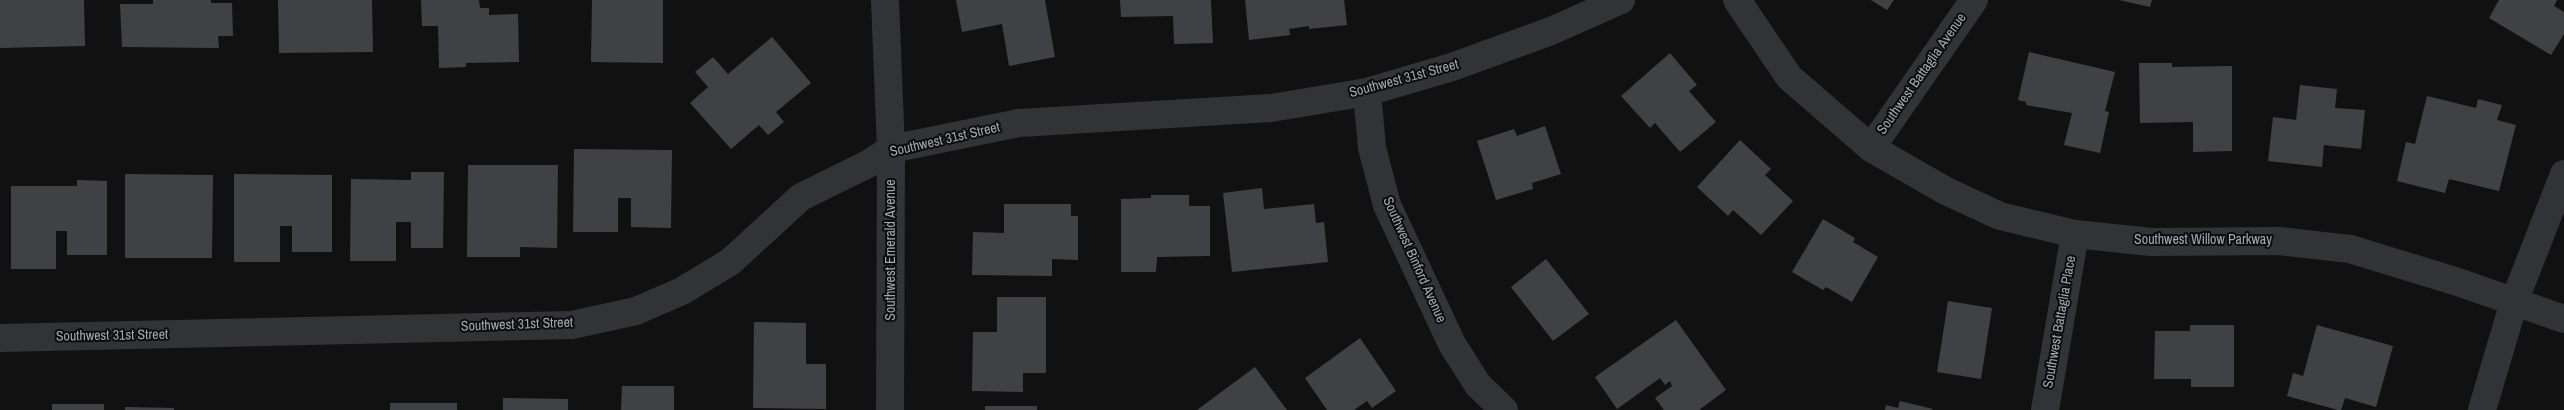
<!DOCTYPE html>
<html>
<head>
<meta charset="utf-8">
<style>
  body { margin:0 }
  canvas { display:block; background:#111112 }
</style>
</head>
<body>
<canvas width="2564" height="410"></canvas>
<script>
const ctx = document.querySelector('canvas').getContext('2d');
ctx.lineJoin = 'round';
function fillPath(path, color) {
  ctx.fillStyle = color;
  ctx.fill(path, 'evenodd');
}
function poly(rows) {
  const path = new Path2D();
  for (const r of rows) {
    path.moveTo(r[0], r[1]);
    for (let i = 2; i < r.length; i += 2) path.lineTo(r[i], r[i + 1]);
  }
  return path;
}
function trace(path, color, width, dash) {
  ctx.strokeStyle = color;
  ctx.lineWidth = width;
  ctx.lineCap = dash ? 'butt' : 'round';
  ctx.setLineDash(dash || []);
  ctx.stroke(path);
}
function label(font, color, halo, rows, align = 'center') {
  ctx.font = font + ' "Archivo Narrow",sans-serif';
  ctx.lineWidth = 4;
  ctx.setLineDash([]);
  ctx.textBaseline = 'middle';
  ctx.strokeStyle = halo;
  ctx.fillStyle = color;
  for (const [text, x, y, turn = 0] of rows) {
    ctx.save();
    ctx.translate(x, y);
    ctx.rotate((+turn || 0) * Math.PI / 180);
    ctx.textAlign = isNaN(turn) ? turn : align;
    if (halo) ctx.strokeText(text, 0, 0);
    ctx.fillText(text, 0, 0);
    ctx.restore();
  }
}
const building = poly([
  [0,0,84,0,85,46,0,48],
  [153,0,211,0,211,3,232,3,233,36,218,36,219,48,122,47,120,4,153,4],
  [278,0,372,0,373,52,279,53],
  [421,0,479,0,480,8,489,8,489,15,518,14,519,62,466,63,466,67,439,68,438,26,422,26],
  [592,0,663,0,663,63,591,62],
  [956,0,1045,0,1055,57,1009,66,1002,24,962,32],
  [1120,0,1211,0,1213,43,1174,44,1173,16,1121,17],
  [1245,0,1344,0,1347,25,1309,29,1309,26,1289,29,1290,35,1249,40],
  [1871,0,1894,0,1887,10],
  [2119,0,2152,0,2150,7],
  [2499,0,2557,0,2554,6,2564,12,2564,34,2551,55,2489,18],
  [772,37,811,83,776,112,784,122,768,135,759,125,731,149,690,103,708,87,695,72,713,57,728,74],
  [2029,52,2115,72,2105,111,2109,112,2100,153,2064,145,2072,113,2026,105,2026,102,2018,100],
  [1670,53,1697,85,1689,91,1716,122,1680,152,1655,123,1650,128,1621,96],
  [2139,63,2172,63,2172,67,2232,66,2232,151,2193,152,2193,122,2140,123],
  [2300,85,2337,89,2335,108,2365,110,2361,149,2324,145,2322,167,2268,161,2273,117,2296,120],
  [2427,96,2476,108,2478,99,2502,105,2497,120,2516,125,2499,191,2449,179,2445,193,2397,181,2406,142,2415,144],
  [1545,126,1561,174,1532,183,1533,189,1496,200,1477,141,1514,129,1517,136],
  [1740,140,1771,169,1765,175,1793,201,1761,235,1733,210,1728,216,1697,187],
  [574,149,672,150,671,228,631,227,631,198,618,198,618,232,573,232],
  [468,165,558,165,557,248,520,247,520,257,467,257],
  [411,172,444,172,443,248,411,248,411,222,396,222,396,261,350,261,351,179,411,180],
  [125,174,213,175,212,258,125,258],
  [234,174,332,175,332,252,292,252,292,226,280,226,280,262,234,262],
  [77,180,107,181,107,255,67,255,67,231,56,231,56,269,11,269,11,186,77,186],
  [1262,188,1264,209,1314,204,1316,223,1324,222,1328,262,1232,272,1223,193],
  [1151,195,1189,195,1189,206,1210,206,1210,256,1157,257,1156,272,1121,272,1121,199,1151,198],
  [1004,204,1071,204,1071,216,1078,216,1078,260,1052,259,1052,276,972,275,973,232,1004,233],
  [1823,219,1855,238,1853,242,1878,257,1852,302,1826,287,1823,290,1792,272],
  [1546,259,1589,314,1553,341,1511,287],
  [997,297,1046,297,1046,373,1023,373,1023,392,972,391,973,332,997,332],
  [1948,301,1992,308,1981,379,1937,372],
  [1676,320,1726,390,1699,410,1664,410,1655,398,1672,386,1670,381,1665,385,1660,378,1617,409,1595,377],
  [754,322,806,323,806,364,826,364,826,409,753,408],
  [2190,325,2234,325,2234,387,2191,387,2191,379,2154,379,2155,331,2190,331],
  [2317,325,2393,346,2376,407,2345,398,2341,410,2338,410,2287,396,2293,373,2303,376],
  [1360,338,1396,391,1372,408,1367,401,1354,410,1327,410,1305,378],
  [1255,367,1287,410,1197,410],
  [622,386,674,386,674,410,621,410],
  [503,398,568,399,568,410,503,410],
  [1900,401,1933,409,1932,410,1885,410,1886,405,1898,408],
  [390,403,457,403,457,410,390,410],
  [52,404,104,404,104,410,52,410],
  [985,406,1037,406,1037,410,985,410],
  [125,407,174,408,174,410,125,410]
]);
const minor = poly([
  [885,0,891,149,890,410],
  [1737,0,1789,77,1871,148,1946,191,2000,216,2075,234,2151,242,2279,241,2350,249,2458,282,2564,319],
  [1367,92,1372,148,1387,205,1452,344,1478,385,1504,410],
  [1871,148,1974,0],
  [0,338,572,325,636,311,682,291,730,262,801,197,870,163,891,149,1019,123,1271,108,1367,92,1452,67,1551,31,1621,0],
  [2045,410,2075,234],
  [2482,410,2514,302,2564,174]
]);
const streetNames = [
  ["Southwest Battaglia Avenue",1922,74,-55],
  ["Southwest 31st Street",1404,79,-15],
  ["Southwest 31st Street",945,140,-13],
  ["Southwest Willow Parkway",2203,240],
  ["Southwest Emerald Avenue",891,250,-90],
  ["Southwest Binford Avenue",1414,260,66],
  ["Southwest Battaglia Place",2060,322,-80],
  ["Southwest 31st Street",517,325,-2],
  ["Southwest 31st Street",112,336,-1]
];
fillPath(building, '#404145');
trace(minor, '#323337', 28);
label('14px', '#a3a7b2', '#0c0c0d', streetNames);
</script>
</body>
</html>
